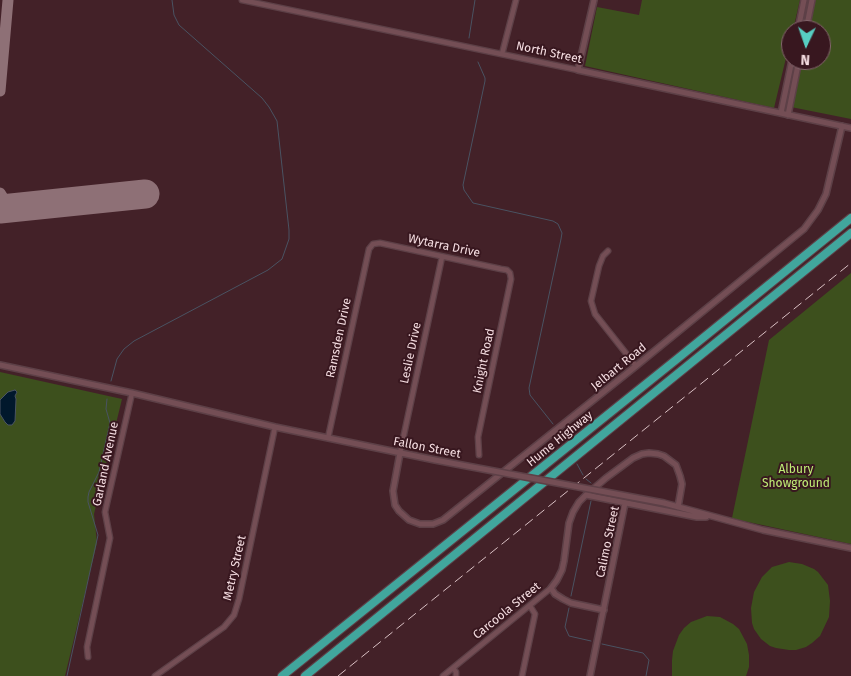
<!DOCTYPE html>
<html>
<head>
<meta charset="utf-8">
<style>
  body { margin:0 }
  #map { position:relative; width:851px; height:676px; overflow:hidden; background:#432128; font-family:"Fira Sans",sans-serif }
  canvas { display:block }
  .north { position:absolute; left:781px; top:20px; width:50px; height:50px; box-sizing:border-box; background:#38171f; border:1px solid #84666d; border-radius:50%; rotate:183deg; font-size:14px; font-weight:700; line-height:20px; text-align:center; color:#f5dde1 }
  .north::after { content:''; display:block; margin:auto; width:18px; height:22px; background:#57cec2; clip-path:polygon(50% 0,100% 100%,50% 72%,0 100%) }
</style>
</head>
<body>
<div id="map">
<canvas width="851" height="676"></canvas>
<div class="north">N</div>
</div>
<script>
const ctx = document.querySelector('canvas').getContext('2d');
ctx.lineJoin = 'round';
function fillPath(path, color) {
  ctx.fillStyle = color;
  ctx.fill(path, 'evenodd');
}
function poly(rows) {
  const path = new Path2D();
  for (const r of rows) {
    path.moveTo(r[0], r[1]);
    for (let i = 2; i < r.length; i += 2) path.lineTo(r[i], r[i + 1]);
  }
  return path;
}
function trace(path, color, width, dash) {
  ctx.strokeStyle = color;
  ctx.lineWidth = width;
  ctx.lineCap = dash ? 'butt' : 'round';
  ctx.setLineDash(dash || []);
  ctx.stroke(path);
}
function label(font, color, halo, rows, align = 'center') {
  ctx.font = font + ' "Fira Sans",sans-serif';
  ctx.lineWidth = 4;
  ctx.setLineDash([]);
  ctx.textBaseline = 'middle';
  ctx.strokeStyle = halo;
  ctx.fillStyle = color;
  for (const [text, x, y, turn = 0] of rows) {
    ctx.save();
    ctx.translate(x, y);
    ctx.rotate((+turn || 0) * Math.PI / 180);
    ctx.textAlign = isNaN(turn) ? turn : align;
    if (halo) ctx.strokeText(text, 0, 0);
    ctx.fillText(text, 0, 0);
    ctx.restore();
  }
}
const green = poly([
  [642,0,800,0,793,30,791,30,791,37,774,108,585,66,597,7,639,15],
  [814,0,851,0,851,119,791,107,801,60,821,60,821,30,808,30],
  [851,273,851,544,739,520,732,518,769,340],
  [0,372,122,399,94,514,97,543,65,676,0,676],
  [789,562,802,564,814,569,818,572,828,585,830,601,829,617,820,636,812,643,806,647,796,650,789,650,776,648,770,646,761,639,754,629,752,623,751,608,754,592,762,577,772,567],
  [707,616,720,617,733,624,739,629,747,644,749,655,749,667,746,676,672,676,672,660,673,651,679,635,684,628,691,622]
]);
const water = poly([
  [15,390,17,392,15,396,16,399,15,421,12,425,8,425,5,422,0,414,0,400,8,392,15,390]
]);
const stream = poly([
  [469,38,475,0],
  [478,62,485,78,485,81,463,185,464,190,473,203,553,221,558,224,562,233,561,239,529,388,530,395,553,424],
  [111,381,117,359,124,349,134,341,268,270,282,259,289,239,289,230,277,121,269,107,262,98,179,25,174,15,172,0],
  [577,464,583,475],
  [586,479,591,483],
  [571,596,591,501],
  [569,608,565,627,569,636,591,641],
  [602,644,643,653,649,660,646,676],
  [67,676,98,535,88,502,88,497,89,492,99,472,110,423,106,409,107,399]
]);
const taxiway = poly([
  [0,91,8,0],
  [0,193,5,201,14,206,53,204]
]);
const runway = poly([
  [0,209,145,194]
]);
const minor = poly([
  [242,0,578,70],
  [502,54,516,0],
  [608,251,603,256,599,266,591,301,595,314,636,366],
  [328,438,369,249,373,244,380,243,501,269,507,270,510,273,511,279,478,437,479,455],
  [400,453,442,257],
  [88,657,87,647,110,538,105,512,132,393],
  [453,668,456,672,456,676],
  [155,676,224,627,234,615,239,599,275,427],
  [443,676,551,588],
  [522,676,535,614,530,606]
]);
const tertiary = poly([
  [594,0,578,70,851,128],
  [798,30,804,0],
  [806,30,812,0],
  [781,113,792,60],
  [788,115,799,60],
  [0,365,132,393,275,427,435,460],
  [400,453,393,491,395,505,399,511,409,520,420,524,433,524,443,520,636,366,804,229,818,210,826,194,842,126],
  [586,495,697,517,706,517],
  [664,503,763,530,851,548],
  [604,610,571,603,563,599,555,594,551,588,557,580,562,570,564,561,569,523,573,512,579,502,586,495,606,478,633,458,642,454,649,453,658,454,664,456,676,465,680,476,682,484,678,507],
  [590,676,625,503]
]);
const motorway = poly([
  [282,676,677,359,851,218],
  [305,676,851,233]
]);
const rail = poly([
  [338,676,851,263]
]);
const tertiaryBridge = poly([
  [435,460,664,503]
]);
const streetNames = [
  ["North Street",549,53,12],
  ["Wytarra Drive",444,246,12],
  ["Ramsden Drive",339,338,-78],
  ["Leslie Drive",411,353,-78],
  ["Knight Road",484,361,-78],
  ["Jelbart Road",619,367,-39],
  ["Hume Highway",560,439,-39],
  ["Fallon Street",427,448,11],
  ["Garland Avenue",106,464,-78],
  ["Calimo Street",608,542,-78],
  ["Metry Street",235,568,-77],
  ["Carcoola Street",507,611,-39]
];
const parkNames = [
  ["Albury",796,470],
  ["Showground",796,484]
];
fillPath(green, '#3d501d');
fillPath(water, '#01182c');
trace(water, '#4a5362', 1);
trace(stream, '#4a5362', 1);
trace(taxiway, '#8e7076', 11);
trace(runway, '#8e7076', 29);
trace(minor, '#5d4047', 7);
trace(tertiary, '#5d4047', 8);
trace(motorway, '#5d4047', 10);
trace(minor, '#744e55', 4.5);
trace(tertiary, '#744e55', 5);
trace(motorway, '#41a69d', 8);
trace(rail, '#d9c0c4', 1, [10, 5]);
trace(tertiaryBridge, '#5d4047', 8, []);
trace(tertiaryBridge, '#744e55', 5);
label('12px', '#f5dde1', '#38171f', streetNames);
label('12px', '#bfec75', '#38171f', parkNames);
</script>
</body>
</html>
